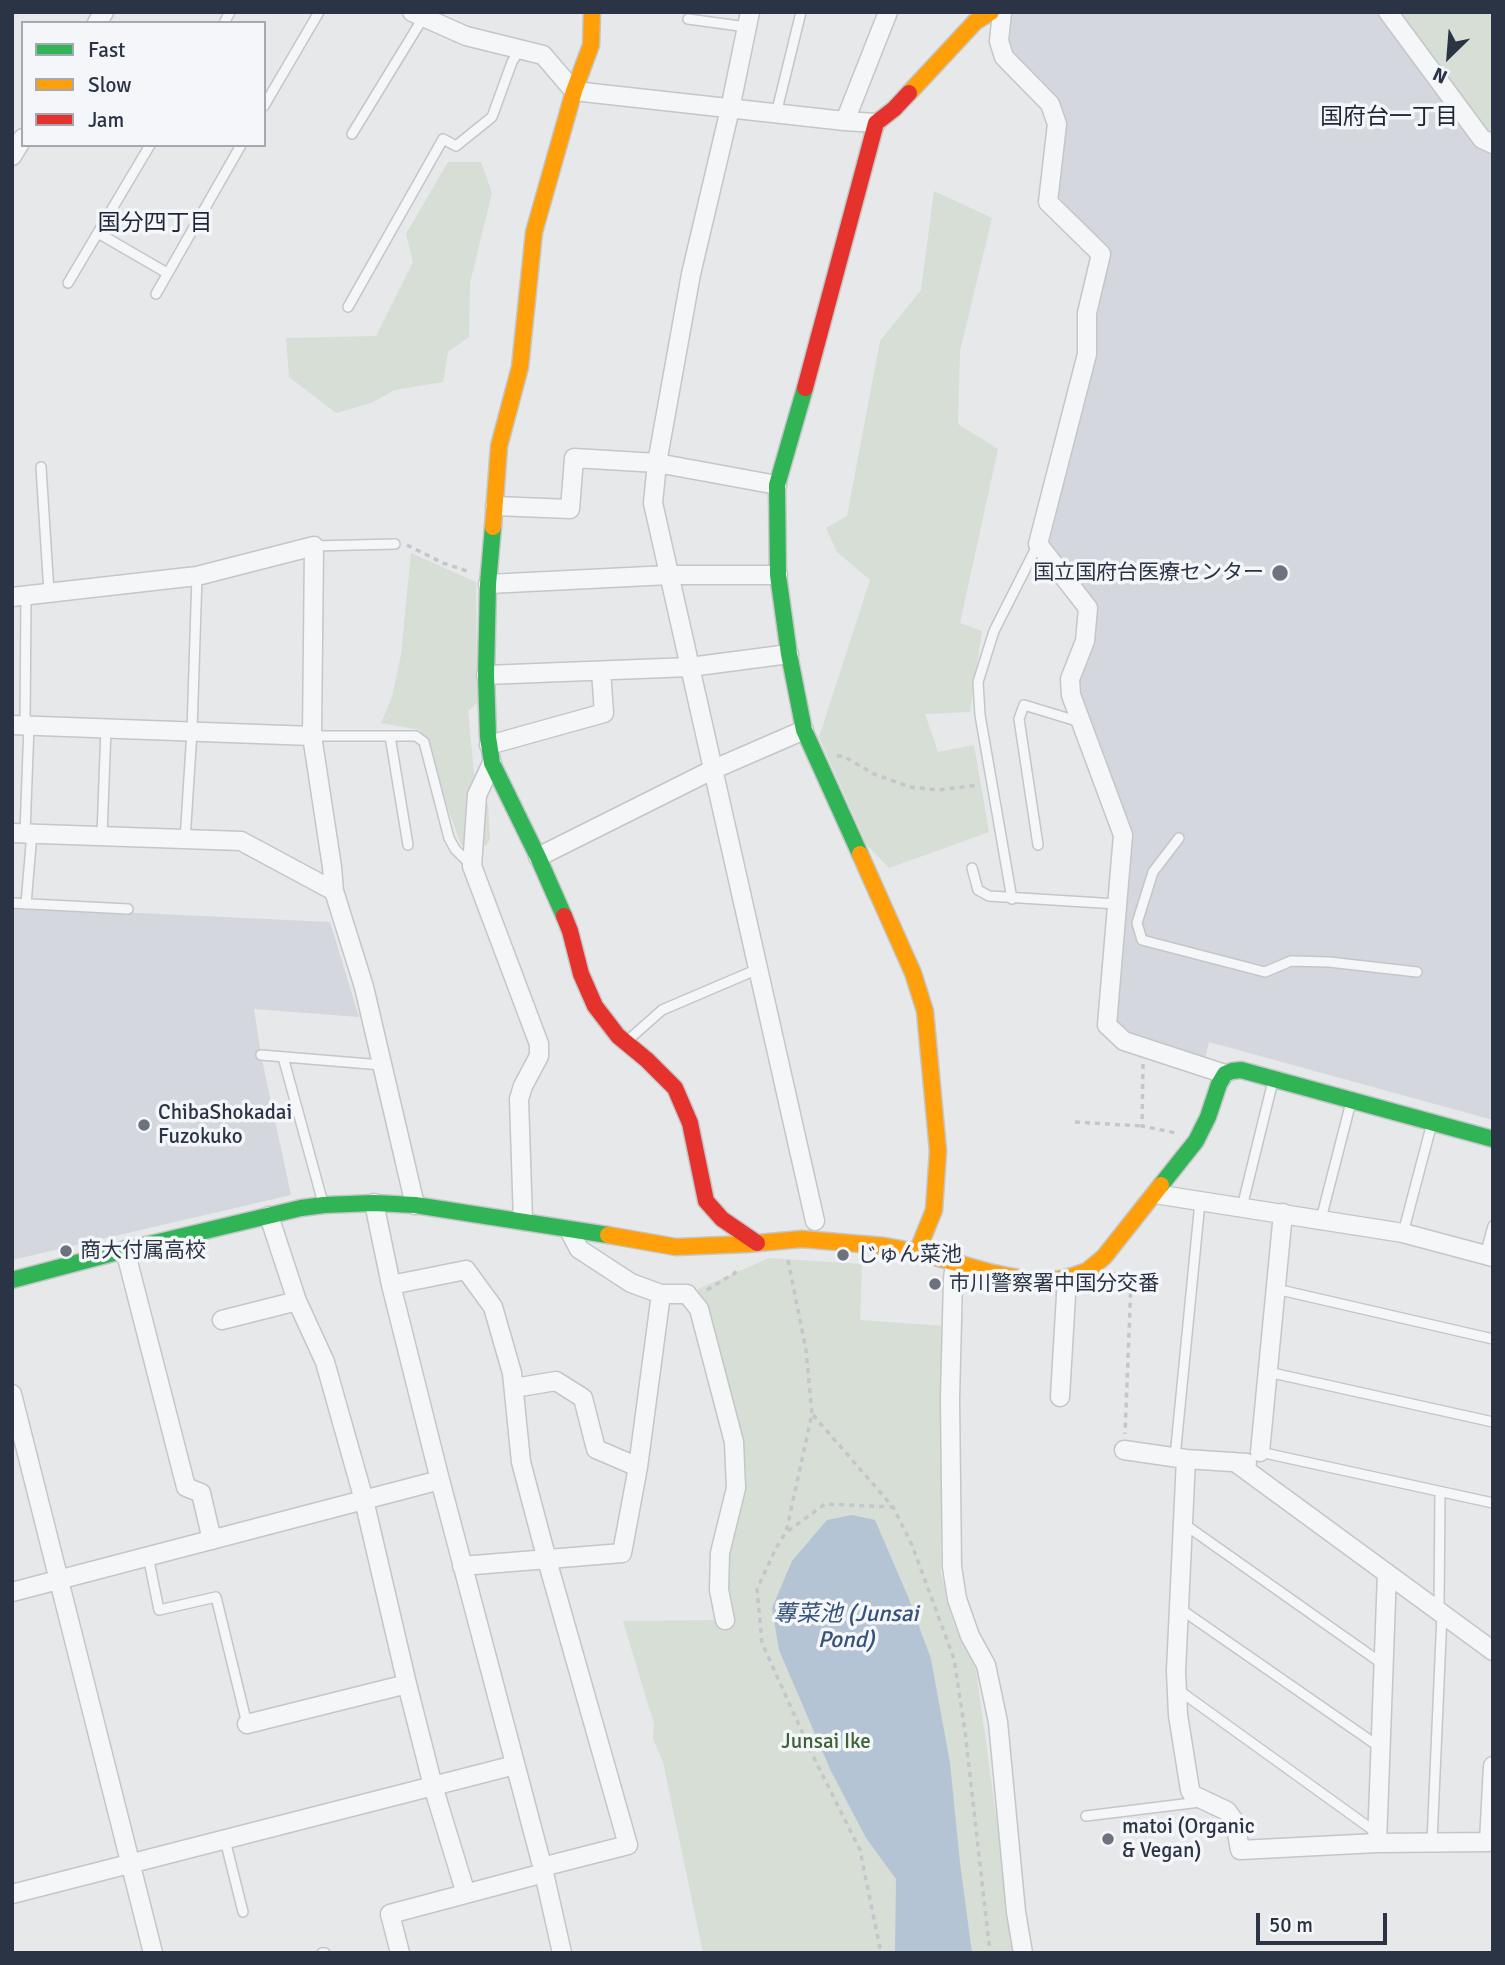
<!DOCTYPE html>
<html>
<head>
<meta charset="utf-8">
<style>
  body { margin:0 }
  #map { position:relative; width:1505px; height:1965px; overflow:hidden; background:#e6e8ea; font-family:Signika,sans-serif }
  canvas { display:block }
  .frame { position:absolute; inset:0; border:14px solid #2b3445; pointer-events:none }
  .legend { position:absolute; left:21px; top:21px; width:245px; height:126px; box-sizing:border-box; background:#f4f6f9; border:2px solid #a4a8b1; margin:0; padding:9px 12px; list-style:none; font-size:21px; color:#2b3445 }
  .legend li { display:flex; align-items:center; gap:14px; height:35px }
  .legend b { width:35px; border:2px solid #a4a8b1 }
  .north { position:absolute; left:1414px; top:21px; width:70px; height:70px; -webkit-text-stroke:5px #f4f6f9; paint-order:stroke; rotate:205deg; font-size:19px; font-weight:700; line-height:28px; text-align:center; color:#2b3445 }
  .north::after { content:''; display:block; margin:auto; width:24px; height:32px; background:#2b3445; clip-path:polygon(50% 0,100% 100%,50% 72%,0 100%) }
  .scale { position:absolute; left:1256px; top:1913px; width:131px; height:32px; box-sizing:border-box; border:4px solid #2b3445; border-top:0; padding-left:9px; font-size:21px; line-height:24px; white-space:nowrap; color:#2b3445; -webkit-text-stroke:5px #f4f6f9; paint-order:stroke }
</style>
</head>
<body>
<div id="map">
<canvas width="1505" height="1965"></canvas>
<div class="frame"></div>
<ul class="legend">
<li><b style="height:9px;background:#30b455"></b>Fast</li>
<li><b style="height:9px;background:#ff9f0a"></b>Slow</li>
<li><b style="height:9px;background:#e5322d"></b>Jam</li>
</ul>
<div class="north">N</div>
<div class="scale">50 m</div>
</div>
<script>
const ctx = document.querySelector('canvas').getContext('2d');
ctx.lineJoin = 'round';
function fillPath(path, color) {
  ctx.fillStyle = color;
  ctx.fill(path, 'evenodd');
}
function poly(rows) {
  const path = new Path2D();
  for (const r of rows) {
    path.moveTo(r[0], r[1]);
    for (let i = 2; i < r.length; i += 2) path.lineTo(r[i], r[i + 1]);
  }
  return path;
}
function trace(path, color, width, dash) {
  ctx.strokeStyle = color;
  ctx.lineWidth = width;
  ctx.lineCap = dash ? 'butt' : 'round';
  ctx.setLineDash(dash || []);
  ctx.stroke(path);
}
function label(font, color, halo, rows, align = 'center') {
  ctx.font = font + ' Signika,"Noto Sans JP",sans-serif';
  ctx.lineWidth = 7;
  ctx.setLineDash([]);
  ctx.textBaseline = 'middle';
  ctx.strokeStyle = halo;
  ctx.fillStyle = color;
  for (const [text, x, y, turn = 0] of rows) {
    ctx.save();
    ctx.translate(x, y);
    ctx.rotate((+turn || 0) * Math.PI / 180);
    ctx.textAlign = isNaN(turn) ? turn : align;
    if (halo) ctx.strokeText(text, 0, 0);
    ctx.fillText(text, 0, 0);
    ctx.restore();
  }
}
const built = poly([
  [1014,12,1383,12,1477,147,1493,154,1493,1120,1209,1042,1205,1058,1132,1040,1119,1029,1114,1015,1129,834,1077,695,1077,678,1095,614,1043,543,1092,306,1107,247,1064,208,1056,188,1064,112,1053,95,1015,55,1009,43,1010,16],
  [12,907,330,922,359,1017,254,1009,261,1055,291,1195,12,1260]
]);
const green = poly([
  [1398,12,1493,12,1493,133,1489,131],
  [448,162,481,162,492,193,470,283,469,337,448,352,443,382,395,390,371,403,336,413,289,377,286,338,376,336,413,262,406,234],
  [934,191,992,218,960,351,958,424,998,449,960,623,982,631,970,712,925,714,938,752,974,745,989,832,889,868,867,845,819,737,870,580,837,552,826,528,847,516,880,341,921,290],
  [411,553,476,582,477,703,468,711,475,784,488,805,490,839,486,846,461,845,420,730,381,723,392,697,401,655],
  [769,1258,862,1264,860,1320,944,1326,941,1405,941,1574,954,1624,976,1670,1015,1953,703,1953,663,1762,653,1739,654,1724,623,1621,725,1620,719,1590,736,1488,699,1310,687,1294]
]);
const water = poly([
  [852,1515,875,1520,909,1599,931,1659,950,1763,960,1863,972,1953,895,1953,896,1879,866,1838,844,1796,830,1769,779,1650,772,1608,792,1561,827,1520]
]);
const path = poly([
  [407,545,443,563,470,572],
  [837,756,843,756,874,774,910,787,938,790,979,785],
  [1143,1064,1142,1126,1176,1133],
  [1075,1122,1142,1126],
  [788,1260,806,1350,812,1414,786,1532,776,1548,757,1589,762,1643,812,1754,860,1850,881,1953],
  [1114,1273,1131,1282,1125,1434],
  [707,1290,735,1273,738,1266],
  [813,1415,893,1507,912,1545,954,1659,965,1731,990,1953],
  [788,1531,825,1504,893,1507]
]);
const lane = poly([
  [688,19,747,27],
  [224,23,230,12],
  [264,106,319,12],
  [776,114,801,12],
  [352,134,423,18],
  [98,233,167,273],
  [68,283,150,145],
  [156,294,241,145],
  [348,307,443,139,456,146,492,117,512,62,520,49],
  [41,467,49,593],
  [314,546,395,544],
  [25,725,26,596],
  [312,736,416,736,424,742,449,838,455,849,470,864],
  [390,736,408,845],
  [25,833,29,725],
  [102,835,106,728],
  [1179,838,1153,872,1137,923,1142,940,1265,972,1291,961,1329,962,1417,972],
  [185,840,192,731,197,576],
  [1038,845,1019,719,1024,705,1080,722],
  [972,868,978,890,989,896,1117,904],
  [1012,899,980,715,978,682,994,631,1038,544],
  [12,903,128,909],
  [26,904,32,833],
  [627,1041,662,1010,758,969],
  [261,1055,382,1065],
  [283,1057,323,1203],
  [1242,1207,1273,1081],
  [1321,1219,1351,1102],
  [1403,1233,1432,1123],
  [1485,1255,1493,1226],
  [1276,1289,1493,1339],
  [1268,1372,1493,1422],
  [1260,1452,1493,1503],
  [1175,1457,1200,1202],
  [1184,1524,1384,1665],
  [148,1556,159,1610,216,1597,247,1724],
  [1179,1608,1381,1748],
  [1439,1610,1440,1492],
  [1177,1689,1377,1833],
  [1086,1816,1200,1802],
  [225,1840,243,1912],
  [1432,1842,1442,1614],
  [322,1953,325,1953]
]);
const street = poly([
  [412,12,466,36,543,55,574,91,845,121,876,123],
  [750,12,730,109,691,274,657,463,653,503,815,1221],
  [1002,12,999,41,1004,57,1050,104,1057,124,1048,202,1101,254,1087,313,1087,354,1038,544,1088,608,1085,641,1070,679,1071,695,1123,835,1107,1025,1124,1041,1225,1074],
  [1388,12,1482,139,1493,144],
  [97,23,104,12],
  [845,121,888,12],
  [12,156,23,138],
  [495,506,570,509,574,458,657,463,777,485],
  [488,584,669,575,778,575],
  [12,597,197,576,314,546,312,736,332,867,334,891],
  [486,675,690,667,789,654],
  [12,725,312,736],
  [489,745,604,713,601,671],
  [492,763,477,795,472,866,539,1044,539,1056,523,1086,519,1099,523,1221],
  [12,833,241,841,334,891,364,987,415,1205],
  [538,857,712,770,804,730],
  [1155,1194,1403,1233,1493,1257],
  [374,1203,391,1285,440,1480,544,1873,562,1953],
  [269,1216,297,1301],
  [569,1230,579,1249,631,1283,661,1294,687,1294,699,1309,734,1442,736,1488,720,1553,719,1590,725,1620],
  [125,1250,186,1487,201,1493,212,1540],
  [955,1263,953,1279,950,1399,952,1567,957,1599,970,1636,986,1665,998,1722,1016,1912,1023,1953],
  [391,1285,466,1270,493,1307,512,1373,521,1462,547,1560,628,1845,542,1867],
  [222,1320,297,1301,325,1362,364,1500,407,1684,433,1786,466,1894],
  [514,1388,556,1381,583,1398,596,1449,638,1467],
  [12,1394,153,1953],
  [1060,1397,1067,1278],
  [1124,1450,1186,1459,1247,1463],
  [1260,1452,1283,1213],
  [1186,1459,1176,1671,1178,1715,1190,1790,1193,1795,1227,1811,1235,1822,1240,1850,1377,1843,1489,1842,1493,1766],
  [1235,1462,1493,1651],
  [462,1566,622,1553,638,1467,661,1294],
  [12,1592,440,1480],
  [247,1724,407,1684],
  [1377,1843,1387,1573],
  [12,1894,515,1765],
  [400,1953,390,1914,544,1873]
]);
const fast = poly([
  [805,388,777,485,778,575,789,654,804,730,860,854],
  [493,527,488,584,486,675,488,737,492,763,538,857,564,916],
  [1161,1185,1196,1141,1208,1117,1219,1084,1225,1074,1232,1071,1241,1070,1493,1139],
  [12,1280,125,1250,301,1208,324,1205,374,1203,415,1205,608,1235]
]);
const slow = poly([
  [909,93,975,22,991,12],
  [493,527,499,446,520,367,534,232,574,91,591,45,592,12],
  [860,854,913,973,925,1011,938,1151,934,1210,917,1252],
  [608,1235,676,1247,747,1244,802,1239,885,1246,917,1252,989,1272,1028,1280,1048,1281,1067,1278,1087,1271,1104,1257,1161,1185]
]);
const jam = poly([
  [805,388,876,123,894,109,909,93],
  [564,916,570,931,581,974,595,1006,618,1036,647,1060,675,1088,690,1123,706,1201,722,1219,757,1243]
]);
const markers = [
  [1280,573,9,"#6c737f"],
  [144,1125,7,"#6c737f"],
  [66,1251,7,"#6c737f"],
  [843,1255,7,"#6c737f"],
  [935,1284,7,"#6c737f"],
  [1108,1839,7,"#6c737f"]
];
const poiNames = [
  ["国立国府台医療センター",1264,573,"right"],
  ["ChibaShokadai",158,1113],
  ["Fuzokuko",158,1137],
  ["商大付属高校",80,1251],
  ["じゅん菜池",857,1255],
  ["市川警察署中国分交番",949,1284],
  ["matoi (Organic",1122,1827],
  ["& Vegan)",1122,1851]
];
const parkNames = [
  ["Junsai Ike",826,1742]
];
const neighbourhoodNames = [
  ["国府台一丁目",1389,118],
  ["国分四丁目",155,224]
];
const waterNames = [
  ["蓴菜池 (Junsai",846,1615],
  ["Pond)",846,1641]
];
fillPath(built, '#d4d7dd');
fillPath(green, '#d6ded6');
fillPath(water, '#b4c4d5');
trace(lane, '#c4c6c8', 12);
trace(street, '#c4c6c8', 21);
trace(fast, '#c4c6c8', 19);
trace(slow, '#c4c6c8', 19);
trace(jam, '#c4c6c8', 19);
trace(path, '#c5c6ca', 3.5, [5, 5]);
trace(lane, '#f5f6f7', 9);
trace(street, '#f5f6f7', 18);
trace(fast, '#30b455', 16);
trace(slow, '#ff9f0a', 16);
trace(jam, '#e5322d', 16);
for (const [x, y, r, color] of markers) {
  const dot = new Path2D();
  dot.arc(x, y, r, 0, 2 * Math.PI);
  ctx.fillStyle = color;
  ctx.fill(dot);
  trace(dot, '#f4f6f9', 2.5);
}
label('21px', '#2b3445', '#f4f6f9', poiNames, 'left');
label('21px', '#3f6138', '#f4f6f9', parkNames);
label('23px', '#1d2536', '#f4f6f9', neighbourhoodNames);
label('italic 23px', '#34527a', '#f4f6f9', waterNames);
</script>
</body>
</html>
